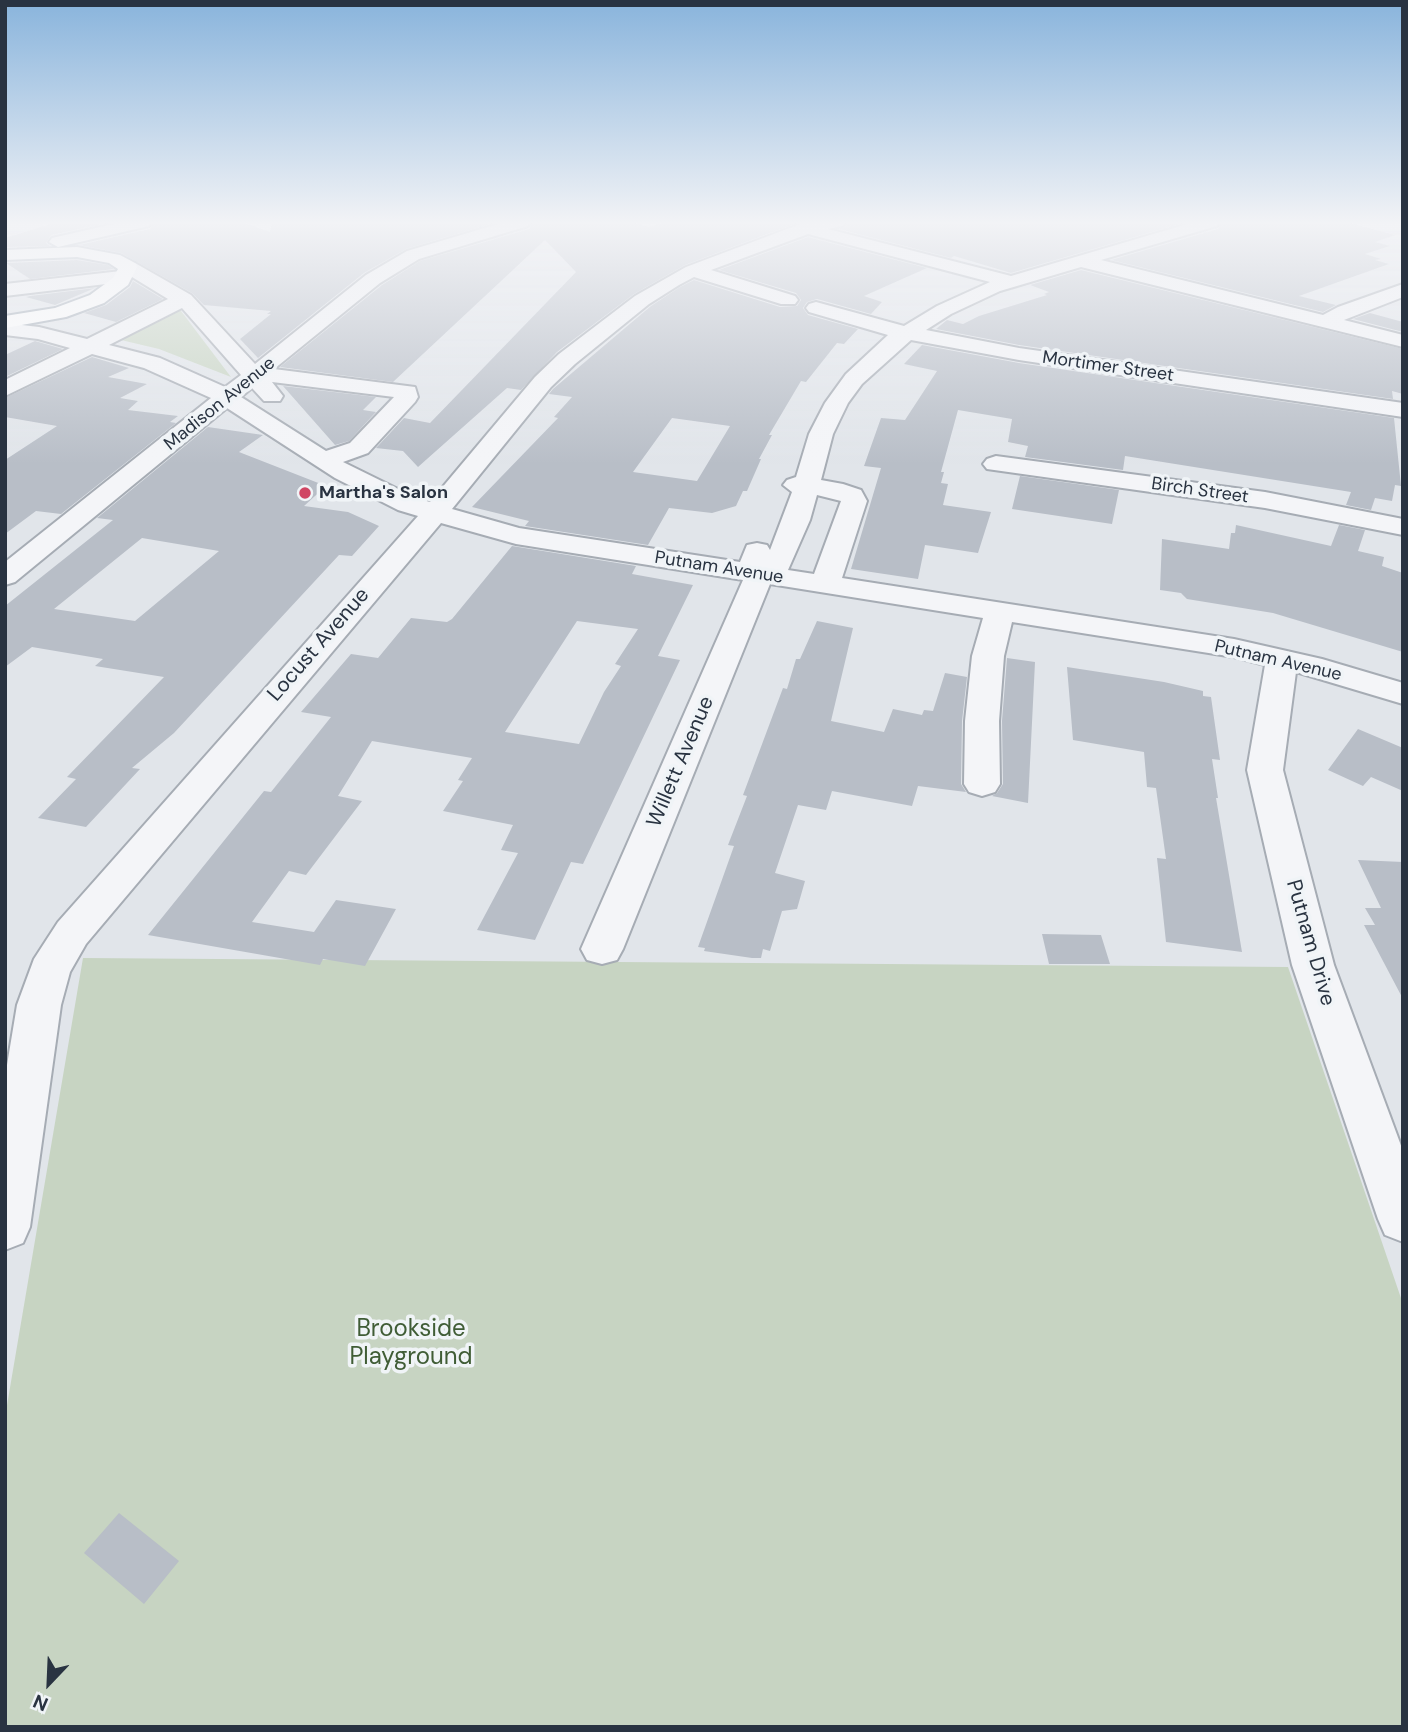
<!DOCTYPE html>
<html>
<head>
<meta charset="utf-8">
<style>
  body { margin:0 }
  #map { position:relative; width:1408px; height:1732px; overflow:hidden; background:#e1e5ea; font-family:"DM Sans",sans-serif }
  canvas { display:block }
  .frame { position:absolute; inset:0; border:7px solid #293341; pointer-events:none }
  .north { position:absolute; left:14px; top:1648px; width:70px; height:70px; -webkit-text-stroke:5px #f0f4f7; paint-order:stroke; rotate:203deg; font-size:19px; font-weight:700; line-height:28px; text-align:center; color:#293341 }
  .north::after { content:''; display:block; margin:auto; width:24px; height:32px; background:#293341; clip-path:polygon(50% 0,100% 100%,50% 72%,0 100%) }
</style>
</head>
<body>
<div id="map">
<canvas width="1408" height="1732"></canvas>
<div class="frame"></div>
<div class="north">N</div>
</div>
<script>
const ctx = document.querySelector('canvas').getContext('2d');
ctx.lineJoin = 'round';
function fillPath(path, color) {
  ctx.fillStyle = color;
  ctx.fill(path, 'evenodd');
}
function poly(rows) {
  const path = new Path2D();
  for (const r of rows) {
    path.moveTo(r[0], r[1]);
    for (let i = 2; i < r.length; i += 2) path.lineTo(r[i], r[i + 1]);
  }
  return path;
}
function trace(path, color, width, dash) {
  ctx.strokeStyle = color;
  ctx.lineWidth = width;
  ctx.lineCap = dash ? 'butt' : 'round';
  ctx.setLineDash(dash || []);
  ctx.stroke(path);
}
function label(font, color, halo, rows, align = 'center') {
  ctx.font = font + ' "DM Sans",sans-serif';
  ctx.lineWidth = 7;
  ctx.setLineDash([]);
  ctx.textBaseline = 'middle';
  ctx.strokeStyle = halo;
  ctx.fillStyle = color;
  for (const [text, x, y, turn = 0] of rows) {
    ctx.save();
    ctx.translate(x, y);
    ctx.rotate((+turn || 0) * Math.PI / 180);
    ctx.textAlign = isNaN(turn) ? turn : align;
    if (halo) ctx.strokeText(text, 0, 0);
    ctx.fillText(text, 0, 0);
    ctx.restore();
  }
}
const green = poly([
  [174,311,181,311,231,377,159,349,121,340],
  [83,958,1288,967,1403,1304,1403,1727,5,1727,5,1417]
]);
const building = poly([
  [57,222,112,222,51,235,46,243,50,246,5,247,5,238],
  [154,222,242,222,270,232,272,222,497,222,406,249,364,273,258,358,240,339,271,314,267,314,271,311,204,305,192,293,121,253,79,245,150,229],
  [533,222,630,222,649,227,666,222,799,222,685,265,634,294,557,352,521,390,507,388,418,467,403,451,376,448,404,418,430,423,576,272,545,240,393,382,280,367,382,285,420,261,529,229],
  [847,222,1186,222,1011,273,954,256,951,258,839,229,844,227],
  [1222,222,1346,222,1395,235,1375,242,1390,246,1365,254,1381,259,1375,260,1389,264,1299,296,1336,305,1323,312,1111,260,1218,229],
  [808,237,927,268,864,296,882,302,871,314,817,299,807,302,803,308,808,315,858,329,844,344,837,343,806,382,801,381,769,435,772,435,759,459,761,459,747,491,743,491,736,506,712,513,669,508,648,545,525,526,529,521,472,507,558,418,554,417,572,397,549,394,553,389,651,306,680,287,694,280,780,307,797,306,801,300,796,293,719,270],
  [672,418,730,426,697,481,633,472],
  [77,260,108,265,114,269,30,279,6,263],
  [1081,270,1403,349,1403,394,1392,391,1393,399,1019,345,936,329,947,320,963,324,979,316,1047,295,1044,294,1049,292,1030,285],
  [133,281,163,299,116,322,84,313,106,305,130,287],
  [95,288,55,305,26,297,30,296],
  [1370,313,1403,322,1403,332,1353,319],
  [35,341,63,349,5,377,5,355],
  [922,345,1019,363,1394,418,1401,486,1395,485,1392,501,1375,498,1371,510,1346,505,1351,492,1125,456,1123,470,1025,457,1028,446,1008,442,1012,419,958,410,941,472,944,472,941,483,948,484,943,505,991,512,978,553,925,545,918,579,851,569,881,468,864,466,881,418,905,420,937,371,904,364],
  [92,357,129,368,108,377,147,384,120,398,138,401,128,410,178,416,170,422,176,423,61,514,36,511,5,534,5,460,57,426,5,417,5,398],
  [283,386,376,397,363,410,376,412,349,441,335,445],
  [208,427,263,435,239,452,326,486,304,506,348,512,379,526,352,556,339,555,174,733,132,768,140,769,86,827,38,818,76,779,67,777,164,677,95,666,103,659,32,647,5,667,5,606,113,520,97,518],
  [142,538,219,551,135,621,54,609],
  [1020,476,1119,490,1112,524,1012,509],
  [1236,525,1331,546,1339,525,1365,530,1358,551,1384,557,1382,566,1403,573,1403,652,1273,613,1187,599,1181,593,1160,590,1162,539,1229,549,1231,533,1235,533],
  [512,546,636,566,632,574,693,585,658,656,680,660,583,864,571,862,535,940,477,930,518,853,501,850,513,825,443,811,463,781,458,780,472,758,372,741,338,796,362,801,306,875,289,871,252,922,314,932,336,900,396,909,365,966,323,959,320,965,148,935,264,791,271,792,331,717,301,712,351,654,378,658,411,618,447,622,452,619],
  [577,621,638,629,615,664,621,666,604,692,579,744,505,732],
  [817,621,853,628,831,721,884,732,893,709,922,715,924,710,933,711,945,673,967,677,962,721,961,784,966,792,918,786,912,806,832,791,826,810,798,805,775,873,805,881,797,909,782,911,770,951,763,949,761,958,752,958,704,951,705,948,698,947,734,846,728,845,747,796,743,795,783,688,787,689,796,659,800,659],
  [1007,658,1035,662,1028,803,992,796,997,793,1003,784,1002,721],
  [1067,667,1164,682,1203,691,1203,696,1211,697,1220,760,1212,759,1218,798,1216,798,1242,952,1166,942,1157,858,1166,859,1156,788,1147,787,1144,752,1073,740],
  [1358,729,1403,748,1403,791,1371,777,1363,786,1328,770],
  [1358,860,1403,862,1403,999,1364,925,1375,925,1365,908,1381,908],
  [1042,934,1101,935,1110,964,1049,964],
  [119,1513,179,1561,144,1604,84,1553]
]);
const minor = poly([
  [505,222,530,222,528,226,419,259,380,283,274,369,415,387,418,397,415,402,368,453,343,462,416,498,430,502,535,377,559,354,635,296,686,267,803,223,844,222,842,226,828,229,1011,276,1194,222,1219,222,1217,226,1101,260,1323,315,1338,307,1403,284,1403,297,1344,320,1403,335,1403,347,1081,267,1000,291,951,314,926,330,1019,348,1403,403,1403,417,1019,360,911,340,862,384,848,403,833,434,821,480,843,484,861,490,867,501,842,578,1234,639,1322,659,1403,683,1403,704,1296,672,1283,770,1334,965,1403,1151,1403,1242,1385,1235,1378,1219,1292,965,1247,770,1265,665,1234,657,1012,622,1004,656,999,721,1000,784,995,792,982,796,969,792,964,784,965,721,972,656,983,618,770,584,623,949,617,960,602,964,587,960,581,949,743,580,516,544,441,523,86,944,70,972,61,1005,30,1227,23,1243,5,1250,5,1077,17,1005,34,959,58,922,418,516,398,510,335,478,227,408,15,582,5,585,5,562,211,398,144,368,92,354,5,396,5,380,70,348,38,339,5,335,5,323,39,327,87,339,168,299,132,277,123,282,5,296,5,284,121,271,119,267,121,263,135,263,191,295,255,364,366,275,407,251,505,222],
  [808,234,990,282,937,306,904,326,816,302,809,304,806,308,809,312,888,335,846,374,825,403,809,434,796,477,787,480,783,485,792,492,770,550,767,545,757,543,747,545,740,562,519,528,452,509,551,387,575,364,649,304,679,285,694,277,781,304,795,304,798,300,795,296,711,270,808,234],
  [182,308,241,375,225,387,160,358,109,345,182,308],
  [272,382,394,397,350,443,326,451,241,397,252,388,264,401,280,401,283,396,272,382],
  [817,495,841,501,814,574,788,570,810,520,817,495],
  [996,456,1265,492,1403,519,1403,535,1265,508,987,469,983,464,987,459,996,456]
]);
const major = poly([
  [122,222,151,222,149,226,58,247,49,242,52,238,122,222],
  [77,247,120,255,135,263,137,267,128,285,104,303,66,317,5,328,5,316,55,308,90,295,113,278,118,269,109,263,77,257,5,260,5,250,77,247]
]);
const markers = [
  [305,493,7,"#d04563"]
];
const farStreetnames = [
  ["Mortimer Street",1108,367,8],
  ["Madison Avenue",220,404,-39],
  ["Birch Street",1200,491,8],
  ["Putnam Avenue",719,568,9],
  ["Putnam Avenue",1278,661,13]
];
const farPoinames = [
  ["Martha's Salon",319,493]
];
const streetNames = [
  ["Locust Avenue",319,645,-49],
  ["Willett Avenue",681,762,-67],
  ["Putnam Drive",1310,943,74]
];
const nearParknames = [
  ["Brookside",411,1330],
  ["Playground",411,1358]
];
fillPath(green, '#c7d4c2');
fillPath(building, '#b8bec7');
trace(minor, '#a6acb4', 4);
trace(major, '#a0aab5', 4);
fillPath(minor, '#f4f5f8');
fillPath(major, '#fff');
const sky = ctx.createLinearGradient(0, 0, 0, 464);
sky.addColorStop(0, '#89b4dc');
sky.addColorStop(0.48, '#f2f3f6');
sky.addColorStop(1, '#f2f3f600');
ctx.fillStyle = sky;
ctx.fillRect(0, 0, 1408, 464);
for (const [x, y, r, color] of markers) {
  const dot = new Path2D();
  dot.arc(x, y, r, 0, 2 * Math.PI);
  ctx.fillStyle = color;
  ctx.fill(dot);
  trace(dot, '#f0f4f7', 2.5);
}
label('18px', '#293341', '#f0f4f7', farStreetnames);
label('bold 18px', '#293341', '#f0f4f7', farPoinames, 'left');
label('21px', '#293341', '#f0f4f7', streetNames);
label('24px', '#405d36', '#f0f4f7', nearParknames);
</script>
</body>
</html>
